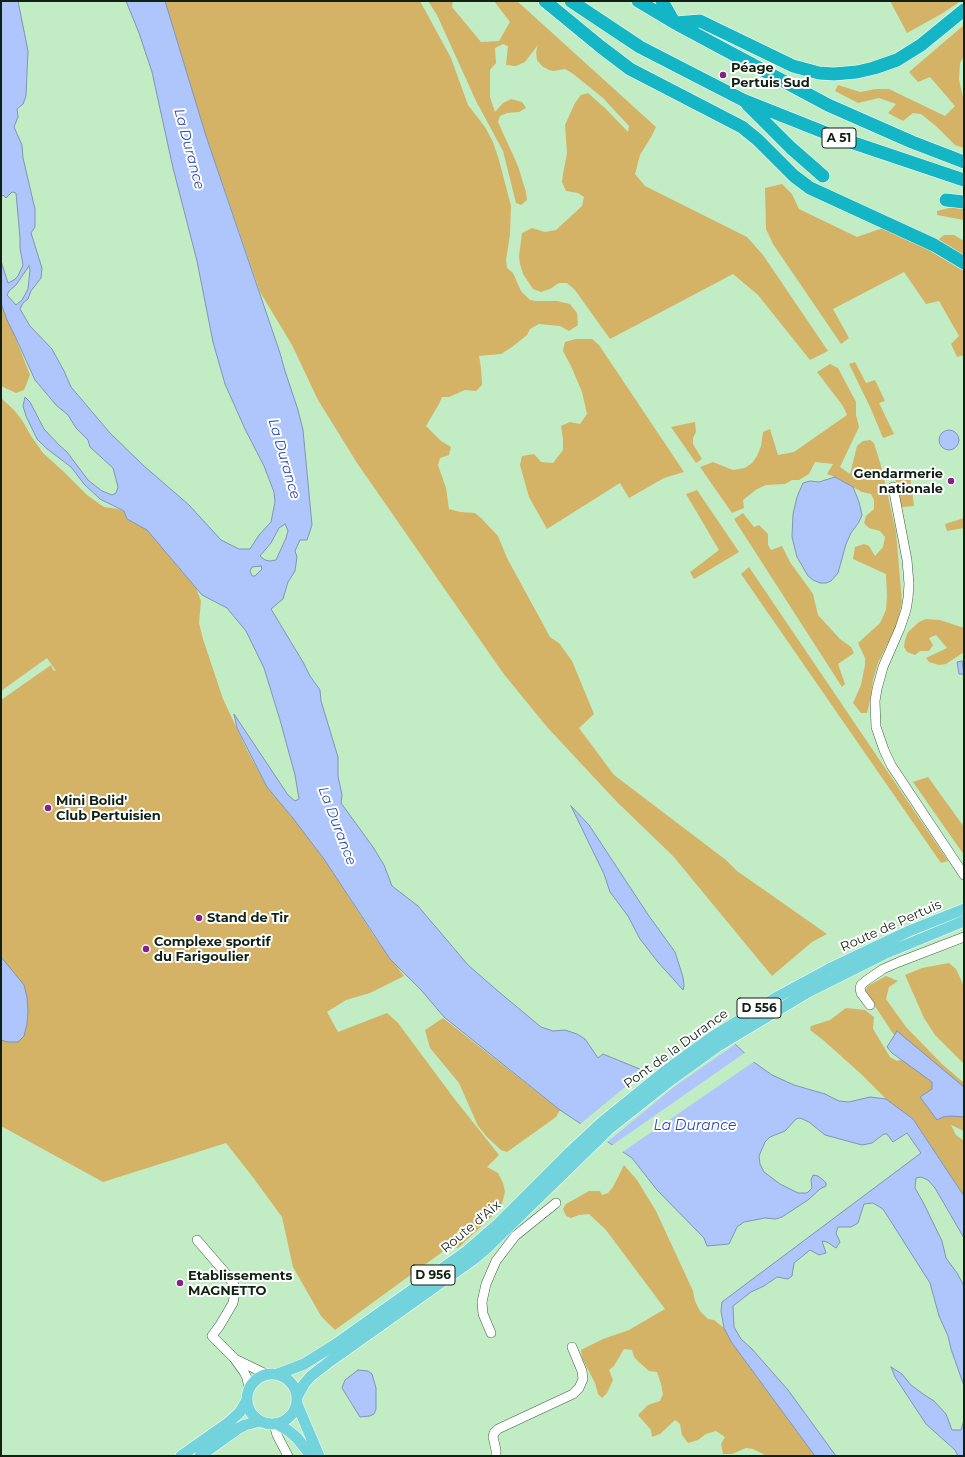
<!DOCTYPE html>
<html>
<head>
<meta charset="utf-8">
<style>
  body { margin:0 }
  #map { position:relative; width:965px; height:1457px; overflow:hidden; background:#c2ecc4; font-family:Montserrat,sans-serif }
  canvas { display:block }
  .frame { position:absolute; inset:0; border:2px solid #112113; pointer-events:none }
</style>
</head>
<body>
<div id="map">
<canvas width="965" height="1457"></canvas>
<div class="frame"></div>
</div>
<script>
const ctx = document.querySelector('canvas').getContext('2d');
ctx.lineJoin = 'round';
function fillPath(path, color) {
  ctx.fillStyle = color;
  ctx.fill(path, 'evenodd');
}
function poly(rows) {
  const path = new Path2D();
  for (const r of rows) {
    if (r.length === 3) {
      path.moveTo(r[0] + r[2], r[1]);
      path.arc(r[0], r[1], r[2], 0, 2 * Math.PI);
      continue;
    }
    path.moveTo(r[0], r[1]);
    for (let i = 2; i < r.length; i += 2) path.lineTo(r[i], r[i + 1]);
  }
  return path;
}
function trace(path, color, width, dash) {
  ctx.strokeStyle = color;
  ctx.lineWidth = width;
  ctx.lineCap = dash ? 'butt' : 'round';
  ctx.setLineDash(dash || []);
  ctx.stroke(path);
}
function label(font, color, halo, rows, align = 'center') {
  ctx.font = font + ' Montserrat,sans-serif';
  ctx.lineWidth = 4;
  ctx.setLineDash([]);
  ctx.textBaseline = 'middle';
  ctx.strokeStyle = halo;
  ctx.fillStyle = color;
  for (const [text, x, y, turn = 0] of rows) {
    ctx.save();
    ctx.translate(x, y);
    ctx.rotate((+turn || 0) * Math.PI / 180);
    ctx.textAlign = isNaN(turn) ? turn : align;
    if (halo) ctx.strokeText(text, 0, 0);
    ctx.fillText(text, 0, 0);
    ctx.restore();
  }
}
const green = poly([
  [165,1,420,1,451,58,468,105,485,127,493,142,499,160,511,206,510,235,506,260,507,268,513,273,521,291,530,300,536,301,557,301,570,304,577,313,578,325,569,331,560,326,539,324,530,329,527,335,512,347,501,354,479,356,481,368,482,385,476,391,465,390,449,397,442,397,439,404,426,426,441,441,451,447,449,455,440,458,438,465,446,488,449,509,460,512,475,513,481,518,498,536,507,558,550,637,559,643,572,661,594,714,579,728,614,775,726,860,737,871,827,934,812,942,772,976,673,856,617,802,547,727,503,673,357,463,318,400,292,345,260,292,206,136],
  [428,1,453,1,452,7,481,42,499,41,510,22,494,1,517,1,656,127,651,137,640,155,635,174,645,186,747,237,763,255,828,351,810,360,758,295,733,274,610,339,575,290,567,283,559,283,550,289,541,292,533,289,523,274,520,264,519,256,522,233,532,228,545,232,556,230,582,206,584,197,578,193,566,191,562,182,563,174,567,153,565,125,575,103,581,95,588,93,606,109,628,132,629,126,603,98,572,73,565,69,554,71,549,70,542,66,537,60,536,52,538,45,525,62,516,66,506,65,508,46,503,44,495,48,496,63,490,70,490,97,495,112,503,103,511,99,522,102,526,108,519,112,507,113,500,116,498,122,518,166,526,192,527,200,521,205,516,203,503,151,476,101,437,15],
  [890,1,961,1,943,13,907,33],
  [964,25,964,56,960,63,959,80,964,101,964,148,955,145,936,126,921,114,913,113,903,121,888,113,896,104,879,98,858,103,835,91,838,85,860,92,876,89,889,89,945,116,955,106,930,77,918,82,909,72],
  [782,184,792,194,799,209,857,237,883,228,937,252,964,269,964,355,957,357,951,344,959,336,939,301,926,304,904,272,833,309,849,338,841,344,773,244,766,229,765,188],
  [957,206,964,207,964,220,937,215,937,211],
  [944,235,954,235,964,241,964,256,938,240],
  [1,303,7,320,14,334,30,375,24,390,16,393,1,386],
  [576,339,592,339,599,345,684,472,664,478,629,498,620,483,547,529,529,497,520,465,522,456,534,454,541,462,553,463,563,450,563,439,561,426,570,422,580,424,587,414,582,392,571,366,563,351,565,342],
  [855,362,866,383,875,380,885,401,879,403,894,434,883,438,871,409,849,364],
  [830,364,838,368,856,402,856,415,859,427,840,467,850,474,857,446,863,441,870,440,874,443,882,469,896,532,902,602,897,625,878,663,873,680,870,701,867,713,861,713,853,703,861,685,865,665,865,658,858,643,880,623,886,610,887,596,886,574,853,559,855,547,864,544,869,546,875,556,883,547,885,537,880,531,869,528,864,523,866,516,874,509,874,500,871,494,862,492,835,477,827,474,833,464,815,462,809,474,799,480,792,480,785,484,766,485,757,489,743,500,744,508,732,513,700,467,713,462,733,470,745,468,752,463,757,456,761,446,763,432,770,429,778,455,794,452,847,415,843,406,817,372],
  [1,398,14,410,22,420,31,436,43,453,64,472,87,495,104,507,118,509,124,511,127,519,147,530,196,588,201,601,199,623,203,639,223,699,247,750,267,787,292,817,324,859,376,939,404,976,370,993,346,1000,327,1012,338,1032,387,1013,398,1023,453,1097,499,1155,487,1167,498,1173,503,1183,505,1192,501,1208,458,1248,454,1247,456,1242,335,1330,321,1316,293,1267,282,1217,252,1176,226,1143,103,1182,1,1126,1,700,51,665,53,670,56,671,47,658,1,691],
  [695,422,696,432,693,438,693,444,702,459,696,463,671,427],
  [910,476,914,506,902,507,895,478],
  [697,490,739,552,694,579,690,572,719,550,686,494],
  [743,513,754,527,759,525,768,534,768,545,771,550,782,546,790,562,813,594,818,615,840,639,851,647,854,653,838,664,845,684,842,687,734,519],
  [964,518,964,528,947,531,945,524],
  [749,567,948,861,941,863,741,574],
  [926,619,940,620,964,628,964,652,946,664,939,665,929,662,926,658,947,648,936,635,929,638,933,645,929,651,920,651,915,655,907,652,904,647,905,640,908,632,919,622],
  [928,777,964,827,964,855,913,782],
  [949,963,956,969,963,984,963,1001,964,1003,964,1064,935,1035,924,1018,905,975,922,968],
  [886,976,898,981,889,987,886,999,906,1027,942,1064,964,1083,964,1100,902,1047,865,991,868,986],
  [846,1008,865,1010,874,1017,873,1029,890,1057,897,1061,900,1060,907,1062,923,1070,964,1113,964,1131,951,1125,956,1135,964,1141,964,1196,913,1119,886,1099,860,1073,823,1040,810,1030,811,1026,830,1020],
  [443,1018,560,1110,556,1117,507,1152,501,1150,487,1137,478,1126,459,1083,430,1048,425,1030],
  [624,1165,637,1180,656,1211,693,1291,695,1301,700,1311,708,1319,714,1320,724,1328,732,1343,815,1456,767,1456,753,1449,746,1448,732,1454,723,1454,721,1444,725,1437,716,1431,706,1434,698,1440,688,1443,682,1435,680,1424,675,1420,660,1434,652,1437,651,1430,638,1415,648,1405,660,1401,663,1394,661,1384,657,1372,649,1371,640,1363,634,1357,632,1350,624,1349,614,1366,609,1370,613,1380,607,1393,602,1398,598,1394,595,1383,582,1358,581,1350,603,1339,629,1330,665,1309,606,1230,589,1214,579,1215,571,1218,566,1216,563,1209,566,1204,589,1191,600,1191,602,1195,608,1193,613,1187]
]);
const water = poly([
  [1,1,18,1,28,51,26,96,23,104,17,109,18,117,14,127,22,145,23,158,35,209,35,227,31,233,42,268,41,278,31,291,28,299,23,303,20,309,30,326,52,349,64,371,71,387,110,433,144,466,189,505,221,540,239,549,250,549,259,535,271,522,275,502,274,492,264,466,245,429,225,384,213,342,197,261,173,168,152,72,139,33,126,1,165,1,206,136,280,353,285,371,298,410,303,430,312,525,307,540,300,540,295,551,297,557,295,571,288,582,283,599,271,609,303,662,310,676,320,690,321,701,338,757,338,776,342,795,341,803,373,847,384,865,392,886,418,906,468,965,499,992,541,1027,553,1031,565,1030,577,1034,585,1039,598,1058,603,1054,647,1072,678,1053,689,1038,704,1025,715,1025,755,1063,772,1075,794,1085,825,1094,839,1101,849,1102,870,1097,886,1099,913,1119,964,1196,964,1238,935,1188,928,1180,921,1177,916,1178,915,1188,924,1204,942,1241,946,1258,957,1273,964,1286,964,1386,951,1349,948,1336,939,1316,930,1283,883,1209,873,1203,864,1204,858,1223,851,1227,838,1227,836,1233,840,1242,836,1248,827,1242,822,1241,826,1253,819,1255,810,1250,794,1263,792,1276,788,1279,777,1277,764,1286,751,1292,733,1306,734,1327,741,1339,752,1349,788,1390,836,1456,815,1456,732,1343,724,1328,721,1311,722,1302,921,1153,907,1133,893,1142,887,1134,884,1134,872,1143,862,1145,825,1135,809,1122,800,1118,796,1119,785,1131,770,1137,765,1142,759,1156,760,1164,764,1172,780,1184,798,1193,807,1193,812,1188,811,1180,813,1175,818,1176,822,1179,826,1183,826,1186,820,1189,808,1200,782,1217,776,1219,765,1218,744,1222,737,1227,729,1244,707,1246,704,1238,657,1190,632,1158,560,1110,444,1017,422,991,390,959,324,859,292,817,267,787,237,728,234,714,288,795,295,801,299,799,295,775,280,720,264,668,246,631,227,608,202,595,147,530,127,519,124,511,100,499,84,484,71,467,46,448,37,439,26,416,23,406,25,397,30,402,44,429,59,445,67,452,88,480,102,491,112,495,116,493,118,487,113,468,90,447,88,440,76,428,68,415,56,405,35,380,14,334,7,320,1,303,1,261,8,283,14,280,18,276,23,265,20,248,20,238,16,193,12,192,6,198,3,195,1,197,1,1],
  [29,266,30,270,28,289,22,300,16,305,7,295,9,291,16,285,29,266],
  [285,524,288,531,286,538,276,560,270,561,265,560,260,556,271,543,279,528,285,524],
  [261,566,262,569,255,576,252,576,250,571,252,567,261,566],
  [949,440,10],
  [835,477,853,487,859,502,862,515,859,522,851,533,846,544,838,573,831,581,826,583,820,583,813,580,808,576,797,557,792,537,793,514,797,497,803,483,810,481,819,482,835,477],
  [962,661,964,674,959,674,957,662,962,661],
  [571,806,589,825,649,916,675,952,683,977,684,986,683,990,657,961,640,939,628,916,610,892,604,874,571,806],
  [1,957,24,985,27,997,28,1011,27,1024,24,1036,18,1042,8,1042,1,1040,1,957],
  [897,1031,964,1087,964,1117,951,1116,943,1117,937,1120,920,1097,932,1089,932,1082,892,1053,887,1047,897,1031],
  [891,1367,902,1374,911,1385,923,1394,934,1401,946,1414,952,1430,961,1430,964,1420,964,1456,958,1456,955,1450,926,1424,895,1377,891,1367],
  [358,1370,368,1371,372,1374,376,1388,376,1409,374,1414,370,1416,360,1417,342,1388,345,1380,358,1370]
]);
const pier = poly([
  [712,1023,717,1024,737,1043,674,1087,606,1143,579,1125,647,1069,665,1061,676,1052,682,1044],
  [746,1052,755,1061,621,1153,611,1146]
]);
const minor = poly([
  [893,487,907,560,909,584,908,598,906,610,900,628,883,667,877,689,875,701,876,727,884,750,891,765,964,875],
  [870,1005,861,993,860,988,861,985,867,980,883,969,899,962,964,937],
  [197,1240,228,1276,234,1285,235,1292,233,1303,220,1325,212,1336,234,1358,244,1372,247,1378,249,1388],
  [491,1333,483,1314,482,1302,486,1284,496,1261,515,1236,556,1203],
  [237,1360,266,1374],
  [274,1424,277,1435,288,1456],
  [496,1456,496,1450,493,1437,494,1433,498,1429,573,1394,579,1388,583,1379,582,1371,572,1347]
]);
const major = poly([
  [272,1399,25],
  [278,1374,304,1364,333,1346,467,1251,497,1225,570,1152,601,1123,664,1072,712,1037,779,996,829,969,909,931,964,909],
  [298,1395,304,1384,311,1376,329,1362,474,1259,487,1248,609,1129,671,1080,718,1046,808,992,884,954,964,921],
  [297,1404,319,1456],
  [277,1424,289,1431,297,1438,311,1456],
  [181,1456,228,1423,240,1412,247,1400],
  [200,1456,239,1428,245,1425,260,1421]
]);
const highway = poly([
  [545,1,601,47,630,69,742,127,758,140,794,176,810,188,934,245,964,263],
  [571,1,640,47,743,100,836,137,964,180],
  [638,1,675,23,828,105,912,142,964,162],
  [662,1,674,22],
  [675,23,700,21,793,66,819,73,834,74,857,72,874,68,897,60,921,45,964,10],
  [747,104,791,148,823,176],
  [946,200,964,202]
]);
const markers = [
  [723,75,4,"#86218a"],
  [951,481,4,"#86218a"],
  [48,808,4,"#86218a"],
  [199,918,4,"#86218a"],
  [146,949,4,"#86218a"],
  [180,1283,4,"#86218a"]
];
const shields = [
  [839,138,34],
  [759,1008,44],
  [433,1275,44]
];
const shieldNames = [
  ["A 51",839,138],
  ["D 556",759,1008],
  ["D 956",433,1275]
];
const poiNames = [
  ["Péage",731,68],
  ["Pertuis Sud",731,83],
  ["Gendarmerie",943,474,"right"],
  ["nationale",943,489,"right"],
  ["Mini Bolid'",56,801],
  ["Club Pertuisien",56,816],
  ["Stand de Tir",207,918],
  ["Complexe sportif",154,942],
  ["du Farigoulier",154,957],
  ["Etablissements",188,1276],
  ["MAGNETTO",188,1291]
];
const streetNames = [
  ["Route de Pertuis",891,926,-24],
  ["Pont de la Durance",676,1049,-36],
  ["Route d'Aix",471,1227,-40]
];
const waterNames = [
  ["La Durance",189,149,75],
  ["La Durance",284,459,74],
  ["La Durance",337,826,69],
  ["La Durance",695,1126]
];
fillPath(green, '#d4b367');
fillPath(water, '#aec6fb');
trace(water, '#7f94b5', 1);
fillPath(pier, '#c2ecc4');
trace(minor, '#3d6240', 10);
trace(major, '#fff', 12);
trace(highway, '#fff', 14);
trace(minor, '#fff', 9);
trace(major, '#72d3dd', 11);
trace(highway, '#14b6c6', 13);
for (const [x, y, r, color] of markers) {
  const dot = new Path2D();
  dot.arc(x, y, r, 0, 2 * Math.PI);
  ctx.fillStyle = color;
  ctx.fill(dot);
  trace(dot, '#fff', 1.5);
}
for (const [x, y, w] of shields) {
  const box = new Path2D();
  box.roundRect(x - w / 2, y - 10, w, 20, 3);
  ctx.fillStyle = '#fff';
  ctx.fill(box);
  trace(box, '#112113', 1);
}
label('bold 12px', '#112113', null, shieldNames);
label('bold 13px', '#112113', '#fff', poiNames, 'left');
label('13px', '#112113', '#fff', streetNames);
label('italic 14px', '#2b4bae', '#fff', waterNames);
</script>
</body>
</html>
